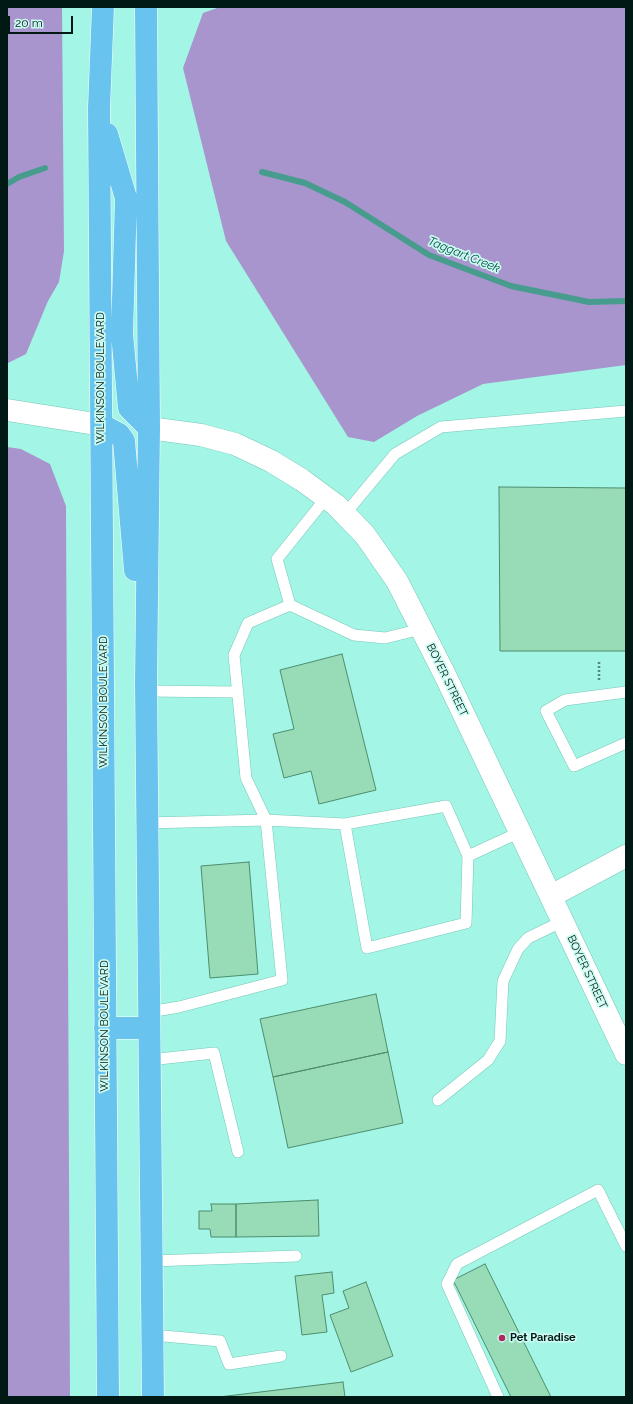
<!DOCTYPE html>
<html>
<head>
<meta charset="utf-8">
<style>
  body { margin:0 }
  #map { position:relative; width:633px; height:1404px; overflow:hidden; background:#a3f5e5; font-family:Raleway,sans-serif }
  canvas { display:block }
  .frame { position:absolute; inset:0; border:8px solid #011915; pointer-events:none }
  .scale { position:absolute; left:8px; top:16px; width:65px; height:18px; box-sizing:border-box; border:2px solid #011915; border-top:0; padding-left:5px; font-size:12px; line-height:14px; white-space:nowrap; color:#011915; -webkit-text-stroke:3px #ccfbf1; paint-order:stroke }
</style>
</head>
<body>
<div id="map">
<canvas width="633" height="1404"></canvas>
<div class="frame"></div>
<div class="scale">20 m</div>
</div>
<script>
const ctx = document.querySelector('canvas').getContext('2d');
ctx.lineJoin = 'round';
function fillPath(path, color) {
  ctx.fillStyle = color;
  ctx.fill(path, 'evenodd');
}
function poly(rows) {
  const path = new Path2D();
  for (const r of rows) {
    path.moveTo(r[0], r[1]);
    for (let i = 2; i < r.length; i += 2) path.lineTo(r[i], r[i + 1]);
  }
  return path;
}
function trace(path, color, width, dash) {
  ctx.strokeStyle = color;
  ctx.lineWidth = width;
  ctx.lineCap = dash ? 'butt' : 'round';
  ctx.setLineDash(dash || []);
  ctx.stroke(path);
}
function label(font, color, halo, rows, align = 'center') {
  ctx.font = font + ' Raleway,sans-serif';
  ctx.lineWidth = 3.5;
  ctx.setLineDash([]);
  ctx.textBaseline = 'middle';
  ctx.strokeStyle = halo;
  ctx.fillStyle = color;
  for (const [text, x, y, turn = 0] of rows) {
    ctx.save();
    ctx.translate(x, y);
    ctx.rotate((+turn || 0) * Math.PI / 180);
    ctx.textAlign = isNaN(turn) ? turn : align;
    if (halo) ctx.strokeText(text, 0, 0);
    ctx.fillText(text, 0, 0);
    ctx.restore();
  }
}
const forest = poly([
  [7,7,62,7,64,251,59,282,48,301,26,354,8,363],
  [220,7,626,7,626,365,483,384,417,416,374,442,348,437,226,241,183,68,203,13],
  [7,447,21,449,50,464,66,506,70,1397,7,1397]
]);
const stream = poly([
  [262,172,305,183,345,202,429,255,511,286,589,302,626,301],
  [7,184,19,177,45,168]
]);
const building = poly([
  [499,487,626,488,626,651,500,651,499,487],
  [342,654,376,790,319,804,311,771,284,778,273,734,294,729,280,670,342,654],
  [249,862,258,974,210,978,201,866,249,862],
  [376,994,388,1052,273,1077,260,1019,376,994],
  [388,1052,403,1123,288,1148,273,1077,388,1052],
  [318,1200,319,1236,236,1237,236,1204,318,1200],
  [211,1204,236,1204,236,1237,211,1237,210,1229,199,1229,199,1211,212,1211,211,1204],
  [485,1264,551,1397,511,1397,453,1280,485,1264],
  [332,1272,334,1293,322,1295,327,1332,302,1335,295,1276,332,1272],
  [366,1282,393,1356,351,1372,330,1315,349,1308,343,1291,366,1282],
  [343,1382,345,1397,219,1397,343,1382]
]);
const path = poly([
  [599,662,599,680]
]);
const lane = poly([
  [345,514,395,454,441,427,626,411],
  [290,605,277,559,326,498],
  [146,691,238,692],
  [626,692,565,700,546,711,574,766,626,743],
  [147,823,266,820,345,824,446,806,468,856],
  [345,824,367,948,466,923,468,856,520,832],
  [149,1012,179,1007,282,980,266,820,246,778,234,655,248,623,290,605,354,635,385,638,421,629],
  [149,1060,214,1053,238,1152],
  [438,1100,488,1060,500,1041,503,981,518,949,528,938,563,921],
  [151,1261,296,1256],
  [152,1335,220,1341,229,1364,281,1356],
  [498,1397,447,1284,457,1264,598,1190,626,1246]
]);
const street = poly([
  [551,896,626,856]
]);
const secondary = poly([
  [7,410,102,425],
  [149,428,201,435,235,444,271,461,302,480,336,505,365,535,397,581,445,675,626,1054]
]);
const primary = poly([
  [103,7,99,108,108,1397],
  [146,7,149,428,146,683,153,1397],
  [107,134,126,198,122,334,129,408,149,428],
  [102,425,119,434,124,441,135,570],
  [105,1028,149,1028]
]);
const markers = [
  [502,1338,4,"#b12561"]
];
const streetNames = [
  ["WILKINSON BOULEVARD",101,378,-90],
  ["BOYER STREET",447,680,64],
  ["WILKINSON BOULEVARD",104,702,-90],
  ["BOYER STREET",587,972,65],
  ["WILKINSON BOULEVARD",105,1026,-90]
];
const poiNames = [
  ["Pet Paradise",510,1338]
];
const waterNames = [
  ["Taggart Creek",464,255,22]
];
fillPath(forest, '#a995ce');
trace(stream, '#489c8d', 6);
fillPath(building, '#98dbb7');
trace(building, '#4d8d6d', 1);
trace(lane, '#76c8b8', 12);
trace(street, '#76c8b8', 23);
trace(secondary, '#76c8b8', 23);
trace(primary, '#fff', 23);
trace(path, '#53887e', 2.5, [2, 2]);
trace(lane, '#fff', 11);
trace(street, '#fff', 22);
trace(secondary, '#fff', 22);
trace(primary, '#69c3ef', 22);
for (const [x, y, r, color] of markers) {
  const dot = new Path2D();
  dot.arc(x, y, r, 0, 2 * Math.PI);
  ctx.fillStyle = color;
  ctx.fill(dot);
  trace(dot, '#ccfbf1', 1.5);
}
label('11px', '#011915', '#ccfbf1', streetNames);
label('bold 11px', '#011915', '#ccfbf1', poiNames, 'left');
label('italic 12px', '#004c43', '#ccfbf1', waterNames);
</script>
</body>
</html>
